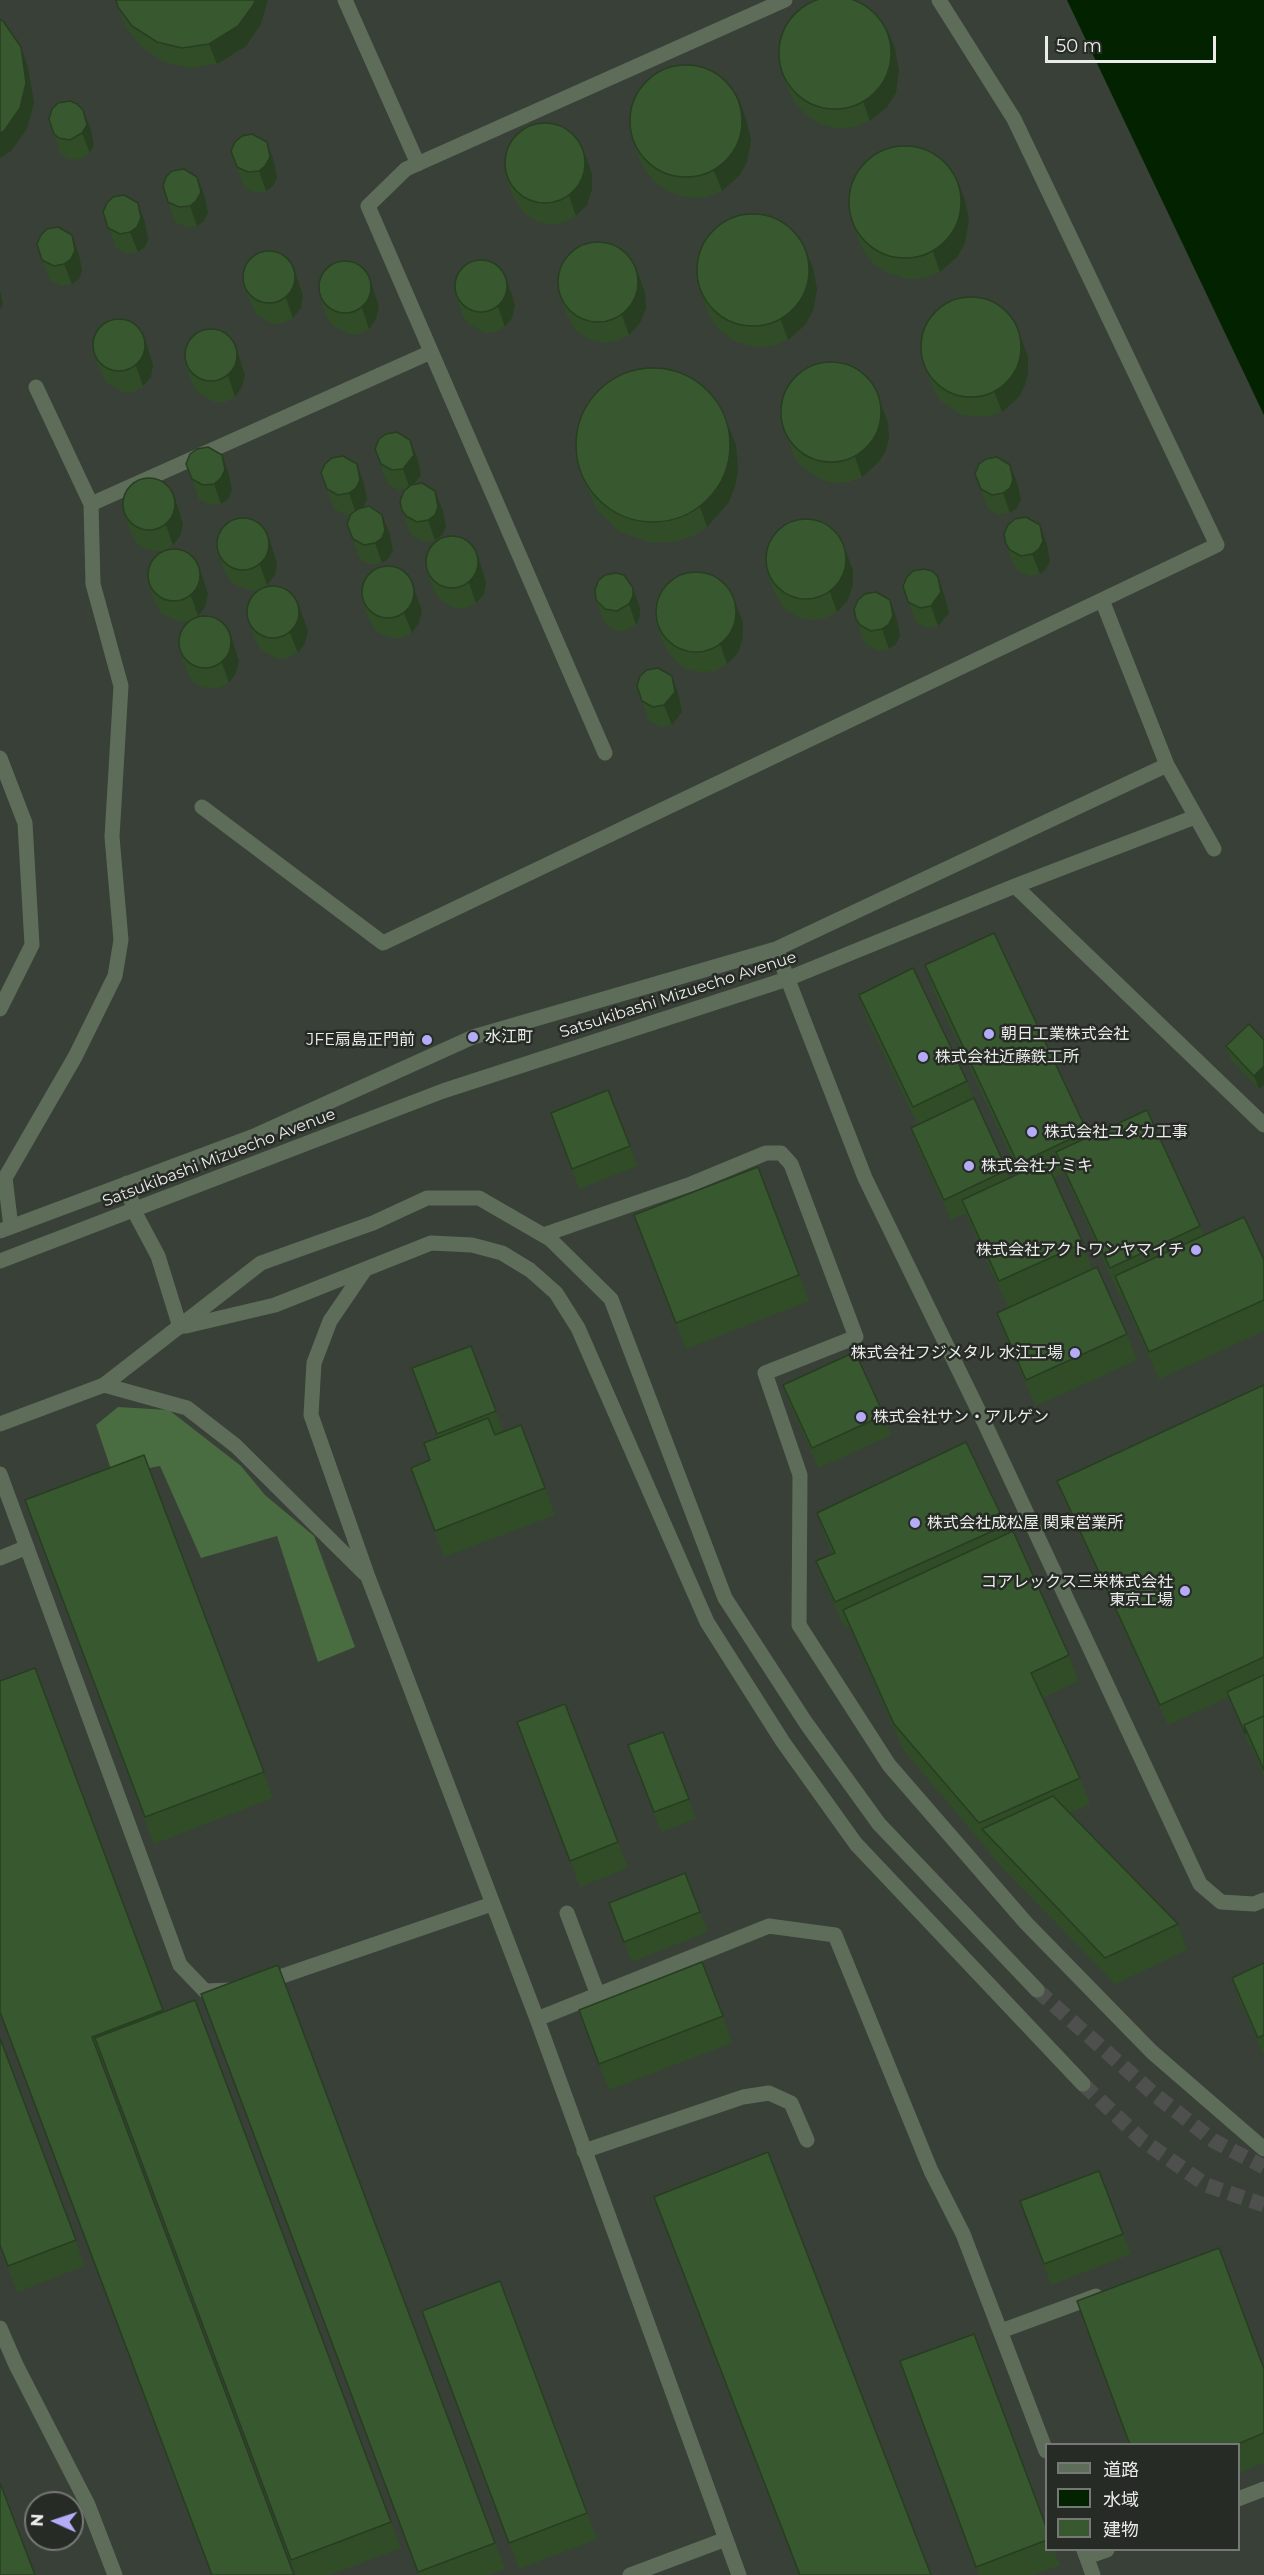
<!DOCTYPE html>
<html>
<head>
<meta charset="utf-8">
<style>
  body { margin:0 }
  #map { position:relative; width:1264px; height:2575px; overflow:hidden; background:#313530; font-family:Montserrat,"Noto Sans JP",sans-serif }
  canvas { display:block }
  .legend { position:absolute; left:1045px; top:2443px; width:195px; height:108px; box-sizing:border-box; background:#272b26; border:2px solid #757874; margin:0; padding:8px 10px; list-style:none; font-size:18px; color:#eaece9 }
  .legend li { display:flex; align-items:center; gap:12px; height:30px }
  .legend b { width:30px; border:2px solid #757874 }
  .north { position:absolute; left:24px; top:2491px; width:60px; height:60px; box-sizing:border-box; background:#272b26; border:2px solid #757874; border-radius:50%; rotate:273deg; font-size:16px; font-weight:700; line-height:24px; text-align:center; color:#eaece9 }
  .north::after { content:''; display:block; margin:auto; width:21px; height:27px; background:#b5acf8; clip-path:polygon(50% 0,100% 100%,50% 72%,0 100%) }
  .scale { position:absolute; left:1045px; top:36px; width:171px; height:27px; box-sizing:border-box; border:3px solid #eaece9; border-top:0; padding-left:8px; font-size:18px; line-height:21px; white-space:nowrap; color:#eaece9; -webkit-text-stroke:4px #272b26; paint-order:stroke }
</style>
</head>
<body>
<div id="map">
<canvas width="1264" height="2575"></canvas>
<ul class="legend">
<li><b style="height:8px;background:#5e6d5a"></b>道路</li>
<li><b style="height:16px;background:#032200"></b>水域</li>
<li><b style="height:16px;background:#38592f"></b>建物</li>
</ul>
<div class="north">N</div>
<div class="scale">50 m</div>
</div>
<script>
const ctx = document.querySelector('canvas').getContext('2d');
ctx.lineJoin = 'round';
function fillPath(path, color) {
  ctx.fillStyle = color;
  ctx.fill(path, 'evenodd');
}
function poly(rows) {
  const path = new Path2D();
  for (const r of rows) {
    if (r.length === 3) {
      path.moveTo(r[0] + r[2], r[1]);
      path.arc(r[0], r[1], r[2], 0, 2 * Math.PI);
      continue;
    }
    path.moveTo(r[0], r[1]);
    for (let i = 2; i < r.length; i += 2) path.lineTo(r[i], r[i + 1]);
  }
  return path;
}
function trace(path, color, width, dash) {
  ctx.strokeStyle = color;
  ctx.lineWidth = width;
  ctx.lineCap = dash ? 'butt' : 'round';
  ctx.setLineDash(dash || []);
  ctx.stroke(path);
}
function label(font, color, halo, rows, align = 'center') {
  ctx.font = font + ' Montserrat,"Noto Sans JP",sans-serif';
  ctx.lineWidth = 5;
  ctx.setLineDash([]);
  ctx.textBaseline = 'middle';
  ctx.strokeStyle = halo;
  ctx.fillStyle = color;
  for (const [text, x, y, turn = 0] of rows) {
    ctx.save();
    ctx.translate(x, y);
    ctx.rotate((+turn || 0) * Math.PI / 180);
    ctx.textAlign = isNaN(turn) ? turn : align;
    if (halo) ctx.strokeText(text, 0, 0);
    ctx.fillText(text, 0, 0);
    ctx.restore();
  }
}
const built = poly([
  [0,0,1067,0,1264,415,1264,2575,0,2575],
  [1046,2444,1238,2444,1238,2550,1046,2550],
  [36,2503,72,2503,72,2539,36,2539]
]);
const forest = poly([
  [118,1407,169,1410,241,1466,265,1495,314,1536,355,1647,318,1662,277,1536,201,1558,160,1466,113,1475,96,1425]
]);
const water = poly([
  [1067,0,1264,0,1264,415]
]);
const minorTunnel = poly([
  [1037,1990,1154,2094,1214,2141,1264,2167],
  [1083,2084,1142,2140,1206,2185,1264,2205]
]);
const minor = poly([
  [345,0,418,164],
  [91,504,431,352],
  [1102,600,1167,765,1214,849],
  [605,753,368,206,406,169,785,0],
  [0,758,25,823,32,945,0,1009],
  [202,807,383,943,1217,545,1014,119,939,0],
  [1015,886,1264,1125],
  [776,949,865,1178,985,1424,1200,1884,1221,1902,1254,1904,1264,1900],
  [127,1183,134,1211,158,1256,180,1327],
  [11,1227,5,1178,75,1057,115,976,121,940,112,837,121,686,93,584,91,504,36,387],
  [0,1231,254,1136,473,1037,776,949,1167,765],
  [543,1235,691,1184,766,1153,781,1153,791,1164,856,1337,765,1373,800,1475,799,1625,889,1765,1026,1923,1152,2052,1264,2149],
  [0,1261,443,1091,787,979,1015,886,1195,817],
  [364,1271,330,1321,314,1363,311,1415,368,1577,537,2019,739,2575],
  [186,1326,275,1305,431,1243,472,1245,502,1253,530,1270,556,1293,578,1328,707,1622,783,1742,856,1844,1083,2084],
  [104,1385,187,1408,236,1446,364,1573],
  [0,1424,104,1385,261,1263,373,1223,427,1198,479,1198,550,1239,611,1299,725,1598,806,1723,879,1824,1037,1990],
  [0,1474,180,1965,205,1991,231,1990],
  [0,1558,27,1547],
  [567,1913,598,1995],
  [262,1983,492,1904],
  [537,2019,769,1926,835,1935,931,2171,963,2234,1046,2451],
  [584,2151,743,2097,769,2093,791,2103,807,2140],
  [0,2328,16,2365,88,2505,115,2575],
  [1001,2331,1096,2296],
  [1238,2499,1264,2489],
  [1084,2550,1093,2575],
  [1087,2557,1107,2550],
  [630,2575,726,2539]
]);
const wall = poly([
  [118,7,261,24,246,46,217,64,190,68,164,62,140,46,126,27],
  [895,49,899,71,896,93,887,107,870,121,855,127,838,129,818,123,805,114,795,103,789,91,782,71],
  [83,110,91,130,94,145,90,153,78,160,66,158,61,154,49,119],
  [746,119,751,140,747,162,739,176,722,191,706,197,689,198,669,192,656,183,646,172,640,160,633,140],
  [231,151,274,162,277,177,273,186,266,191,255,193,244,187],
  [585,154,592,174,592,189,587,205,576,216,565,222,551,225,536,221,523,212,513,196,506,176],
  [197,177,205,197,208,212,204,221,197,226,186,227,175,222,163,186],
  [965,200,969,221,965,243,957,257,940,272,925,278,908,279,888,273,874,264,864,252,859,241,852,221],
  [103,212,145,223,148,239,145,247,138,252,127,254,116,248],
  [72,235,79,255,82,271,79,279,72,284,61,286,50,280,37,244],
  [293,265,303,296,301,308,293,318,283,323,273,324,257,315,251,304,243,284],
  [813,268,817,289,813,311,805,325,788,340,772,346,756,347,736,342,722,332,712,321,707,309,700,289],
  [505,274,515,305,512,318,505,327,495,332,485,333,468,324,462,314,455,293],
  [369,276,379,307,376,319,369,329,359,334,349,334,332,325,326,315,319,294],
  [645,293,646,308,640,323,629,335,618,341,604,343,589,339,576,331,567,315,559,295],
  [143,333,153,365,151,377,143,386,134,392,123,392,107,383,101,372,93,352],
  [1020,336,1028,357,1028,373,1025,385,1019,397,1002,412,988,416,974,417,960,414,941,401,934,390,921,356],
  [185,363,242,364,245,375,242,387,235,397,225,402,215,402,198,393,192,383],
  [880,402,888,422,889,438,886,450,879,462,862,477,849,482,834,483,820,479,801,466,794,456,782,421],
  [736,445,738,467,736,483,729,502,707,527,693,536,676,542,649,542,620,532,597,510,584,481,577,461],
  [375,449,418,460,421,475,414,485,435,491,443,511,446,527,442,535,435,540,424,542,413,536,409,530,402,510,406,489,399,490,388,485],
  [321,473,364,484,367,500,363,508,390,535,393,550,389,558,382,563,371,565,360,559,347,524,351,514,346,515,334,509],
  [975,474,1018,485,1021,500,1017,508,1010,513,999,515,988,509],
  [229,475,232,490,228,499,221,504,211,505,199,500,192,479],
  [173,492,183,524,180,536,173,545,163,551,153,551,143,548,136,542,130,531,123,511],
  [1006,544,1047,545,1050,561,1046,569,1040,574,1029,576,1017,570,1013,564],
  [476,550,486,582,484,594,476,603,466,608,456,609,440,600,434,590,426,570],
  [845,550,853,570,853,585,848,600,837,612,825,618,812,620,797,617,784,608,774,592,767,572],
  [217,551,274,552,277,563,275,575,267,585,257,590,247,590,231,582,225,571],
  [198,563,208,594,205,607,198,616,193,619,229,630,239,661,236,673,229,683,219,688,209,689,199,686,192,680,186,669,179,649,190,620,188,621,178,622,161,613,155,602,148,582],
  [605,575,640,608,640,616,636,625,624,631,613,630,603,620,596,600],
  [903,586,945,597,949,613,938,626,927,628,916,622],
  [362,599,419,600,422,611,419,623,412,633,402,638,392,638,382,635,375,630,369,619],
  [248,619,305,620,308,631,305,643,298,653,287,658,278,659,261,650,255,639],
  [856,619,897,620,900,636,896,644,889,649,879,651,867,645,863,639],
  [743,622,743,637,738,653,727,664,715,671,702,672,686,669,674,660,664,645,657,625],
  [637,686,679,696,682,712,672,725,661,727,649,721],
  [925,965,1087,1131,1089,1137,1200,1226,1204,1235,1264,1260,1264,1331,1159,1379,1121,1294,1119,1295,1064,1173,1053,1178,1083,1243,1092,1269,1008,1307,971,1226,966,1213,951,1220,918,1148,911,1128,918,1125,868,1021,859,995,967,1081,974,1099,1010,1178,1019,1173,934,992],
  [1264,1040,1264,1085,1259,1089,1231,1060,1226,1046],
  [551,1113,630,1146,637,1166,579,1189],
  [634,1215,799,1275,809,1301,686,1349],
  [997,1313,1127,1334,1137,1360,1036,1406,1006,1339],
  [471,1346,503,1431,494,1435,545,1488,555,1515,444,1557,411,1468,430,1460,438,1437,412,1368],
  [783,1385,884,1415,891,1435,819,1468,790,1405],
  [1264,1385,1264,1775,1251,1746,1250,1747,1229,1697,1168,1725,1065,1501,1057,1481],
  [144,1455,273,1798,154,1844,25,1500],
  [817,1513,1006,1525,1009,1533,1069,1655,1078,1681,1043,1698,1080,1778,1090,1804,1070,1813,1178,1924,1187,1950,1115,1984,991,1856,989,1849,988,1850,904,1751,849,1626,845,1628,826,1587,816,1561,833,1554,826,1540],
  [35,1668,164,2011,195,2000,401,2548,330,2575,296,2575,104,2062,101,2063,0,2013],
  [517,1722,618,1842,628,1868,580,1887],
  [663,1732,696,1819,661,1832,628,1745],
  [685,1873,708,1932,632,1962,609,1903],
  [1264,1963,1264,2055,1241,2004,1232,1978],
  [278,1965,505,2569,489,2575,419,2575,201,1994],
  [579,2010,723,2016,732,2043,609,2090],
  [0,2038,85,2266,17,2292,0,2246],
  [1099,2171,1131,2254,1051,2285,1020,2201],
  [654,2197,931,2575,799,2575],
  [500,2281,597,2539,519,2569,422,2311],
  [900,2361,1047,2529,1047,2550,1054,2550,1060,2565,1034,2575,979,2575],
  [1264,2369,1264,2463,1239,2473,1239,2445,1130,2445]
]);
const shadedWall = poly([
  [255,0,268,0,261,24,246,46,217,64,209,44],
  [887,29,895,49,899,71,896,93,887,107,870,121,863,101],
  [21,47,28,67,34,103,27,129,11,151,0,158,0,133],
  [739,99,746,119,751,140,747,162,739,176,722,191,714,171],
  [83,110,91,130,94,145,90,153,82,133],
  [267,142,274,162,277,177,273,186,266,191,259,171],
  [585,154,592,174,592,189,587,205,576,216,569,196],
  [197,177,205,197,208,212,204,221,197,226,190,206],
  [957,179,965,200,969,221,965,243,957,257,940,272,933,252],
  [138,203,145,223,148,239,145,247,138,252,130,232],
  [72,235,79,255,82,271,79,279,72,284,64,264],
  [805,248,813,268,817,289,813,311,805,325,788,340,781,320],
  [293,265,303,296,301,308,293,318,286,298],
  [638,273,645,293,646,308,640,323,629,335,622,315],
  [505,274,515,305,512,318,505,327,498,307],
  [369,276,379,307,376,319,369,329,362,308],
  [0,290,3,305,0,309],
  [143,333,153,365,151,377,143,386,136,366],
  [1020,336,1028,357,1028,373,1025,385,1019,397,1002,412,994,391],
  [235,344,245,375,242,387,235,397,228,376],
  [880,402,888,422,889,438,886,450,879,462,862,477,855,457],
  [728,425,736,445,738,467,736,483,729,502,707,527,700,507],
  [410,440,418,460,421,475,410,489,403,469],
  [222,455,229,475,232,490,228,499,221,504,214,484],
  [357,464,364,484,367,500,363,508,356,513,349,493],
  [1010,465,1018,485,1021,500,1017,508,1010,513,1003,493],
  [435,491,443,511,446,527,442,535,435,540,428,520],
  [173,492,183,524,180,536,173,545,166,525],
  [382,515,390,535,393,550,389,558,382,563,375,543],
  [1040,525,1047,545,1050,561,1046,569,1040,574,1032,554],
  [267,532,277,563,275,575,267,585,260,565],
  [476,550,486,582,484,594,476,603,469,583],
  [845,550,853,570,853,585,848,600,837,612,830,592],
  [198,563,208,594,205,607,198,616,191,596],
  [938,577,945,597,949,613,938,626,931,606],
  [411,580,422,611,419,623,412,633,404,613],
  [633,588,640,608,640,616,636,625,629,604],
  [297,600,308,631,305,643,298,653,290,633],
  [890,600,897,620,900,636,896,644,889,649,882,629],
  [735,602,743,622,743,637,738,653,727,664,720,644],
  [229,630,239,661,236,673,229,683,222,663],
  [672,676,679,696,682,712,672,725,664,705],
  [1264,1066,1264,1085,1259,1089,1254,1076]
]);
const building = poly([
  [835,53,56],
  [116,0,255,0,254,4,238,26,209,44,182,48,157,42,132,26,118,7,116,0],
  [0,19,3,21,21,47,26,83,20,108,4,131,0,133,0,19],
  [686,121,56],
  [70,101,77,104,83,110,87,125,82,133,70,140,59,138,54,134,49,119,52,109,58,103,70,101],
  [545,163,40],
  [252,134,267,142,270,157,265,166,259,171,248,172,237,167,231,151,235,142,242,136,252,134],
  [905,202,56],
  [184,169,197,177,201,192,196,201,190,206,179,207,168,202,163,186,166,177,172,171,184,169],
  [124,195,138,203,141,218,137,227,130,232,120,234,108,228,103,212,107,203,113,197,124,195],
  [753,270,56],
  [58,227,72,235,75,250,71,259,64,264,54,266,42,260,37,244,41,235,47,229,58,227],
  [598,282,40],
  [269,277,26],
  [481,286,26],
  [345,287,26],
  [971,347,50],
  [119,345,26],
  [211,355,26],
  [831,412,50],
  [653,445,77],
  [397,432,410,440,414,455,403,469,392,470,381,464,375,449,379,439,386,434,397,432],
  [208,447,222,455,225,470,221,478,214,484,203,485,192,479,186,464,190,454,197,449,208,447],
  [343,456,357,464,360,480,356,488,349,493,338,495,327,489,321,473,325,464,332,458,343,456],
  [997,457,1010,465,1013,480,1010,488,1003,493,992,495,981,489,975,474,979,464,986,459,997,457],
  [149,504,26],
  [422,483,435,491,438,507,435,515,428,520,417,522,406,516,402,510,400,501,404,491,411,485,422,483],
  [369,506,382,515,385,530,382,538,375,543,364,545,353,539,347,524,351,514,358,509,369,506],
  [1026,517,1040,525,1043,541,1039,549,1032,554,1021,556,1010,550,1006,544,1004,534,1008,525,1015,519,1026,517],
  [243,544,26],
  [806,559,40],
  [452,562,26],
  [174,575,26],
  [388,592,26],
  [924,569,932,571,938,577,941,592,931,606,920,608,908,602,903,586,907,577,913,571,924,569],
  [696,612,40],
  [616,573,624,575,633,588,633,596,629,604,617,611,605,609,596,600,595,590,598,581,605,575,616,573],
  [273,612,26],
  [876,592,890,600,893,615,889,624,882,629,871,631,860,625,856,619,854,609,858,600,865,594,876,592],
  [205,642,26],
  [658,668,672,676,675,692,664,705,653,707,642,701,637,686,640,676,647,670,658,668],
  [994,933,1087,1131,1018,1164,925,965,994,933],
  [913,968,967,1081,913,1107,859,995,913,968],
  [1249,1024,1264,1040,1264,1066,1254,1076,1226,1046,1249,1024],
  [608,1090,630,1146,572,1169,551,1113,608,1090],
  [974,1098,1007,1170,944,1200,911,1128,974,1098],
  [1147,1110,1200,1226,1110,1268,1056,1152,1147,1110],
  [1046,1161,1083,1243,999,1281,962,1200,1046,1161],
  [758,1167,799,1275,676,1323,634,1215,758,1167],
  [1244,1217,1264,1260,1264,1300,1149,1352,1115,1276,1244,1217],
  [1097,1267,1127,1334,1026,1380,997,1313,1097,1267],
  [471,1346,496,1411,437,1434,412,1368,471,1346],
  [855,1352,884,1415,812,1448,783,1385,855,1352],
  [1264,1385,1264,1657,1160,1705,1057,1481,1264,1385],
  [488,1418,495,1435,521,1425,545,1488,435,1531,411,1468,430,1460,424,1443,488,1418],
  [966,1442,1006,1525,835,1602,816,1561,835,1553,817,1513,966,1442],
  [144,1455,264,1772,145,1817,25,1500,144,1455],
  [1013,1531,1069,1655,1031,1673,1080,1778,979,1823,894,1724,843,1610,1013,1531],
  [35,1668,163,2010,92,2037,294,2575,212,2575,0,2012,0,1681,35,1668],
  [1264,1675,1264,1716,1244,1725,1246,1733,1245,1733,1227,1692,1264,1675],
  [565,1704,618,1842,570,1861,517,1722,565,1704],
  [1264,1716,1264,1770,1244,1725,1264,1716],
  [663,1732,689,1799,654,1812,628,1745,663,1732],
  [1053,1796,1178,1924,1105,1958,982,1829,1053,1796],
  [685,1873,700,1912,624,1942,609,1903,685,1873],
  [702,1962,723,2016,599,2064,579,2010,702,1962],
  [1264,1963,1264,2035,1258,2038,1232,1978,1264,1963],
  [278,1965,495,2543,418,2572,201,1994,278,1965],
  [195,2000,391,2522,291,2560,95,2038,195,2000],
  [0,2038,76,2240,8,2266,0,2245,0,2038],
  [768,2152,931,2575,800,2575,654,2197,768,2152],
  [1099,2171,1123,2234,1044,2264,1020,2201,1099,2171],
  [1219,2248,1264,2369,1264,2433,1235,2445,1130,2445,1077,2301,1219,2248],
  [500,2281,587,2513,509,2543,422,2311,500,2281],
  [974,2334,1047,2529,1047,2540,976,2567,900,2361,974,2334],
  [0,2483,35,2575,0,2575,0,2483]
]);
const markers = [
  [989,1034,6,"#b5acf8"],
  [473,1037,6,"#b5acf8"],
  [427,1040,6,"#b5acf8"],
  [923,1057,6,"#b5acf8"],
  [1032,1132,6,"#b5acf8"],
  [969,1166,6,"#b5acf8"],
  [1196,1250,6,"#b5acf8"],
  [1075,1353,6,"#b5acf8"],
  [861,1417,6,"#b5acf8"],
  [915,1523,6,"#b5acf8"],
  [1185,1591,6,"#b5acf8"]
];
const streetNames = [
  ["Satsukibashi Mizuecho Avenue",678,995,-18],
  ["Satsukibashi Mizuecho Avenue",219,1158,-21]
];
const poiNames = [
  ["朝日工業株式会社",1001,1034],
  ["水江町",485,1037],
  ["JFE扇島正門前",415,1040,"right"],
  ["株式会社近藤鉄工所",935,1057],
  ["株式会社ユタカ工事",1044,1132],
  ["株式会社ナミキ",981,1166],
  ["株式会社アクトワンヤマイチ",1184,1250,"right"],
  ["株式会社フジメタル 水江工場",1063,1353,"right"],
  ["株式会社サン・アルゲン",873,1417],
  ["株式会社成松屋 関東営業所",927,1523],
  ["コアレックス三栄株式会社",1173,1582,"right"],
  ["東京工場",1173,1600,"right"]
];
fillPath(built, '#394037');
fillPath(forest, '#496c40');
fillPath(water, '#032200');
trace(minorTunnel, '#4d504c', 15, [15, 8]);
trace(minor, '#5e6d5a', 15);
fillPath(wall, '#304d28');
fillPath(shadedWall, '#273e21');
fillPath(building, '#38592f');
trace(building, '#273e21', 1.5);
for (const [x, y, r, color] of markers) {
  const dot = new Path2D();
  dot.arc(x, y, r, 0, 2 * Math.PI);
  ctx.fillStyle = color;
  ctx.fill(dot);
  trace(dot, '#272b26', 2);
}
label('16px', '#eaece9', '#272b26', streetNames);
label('16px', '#eaece9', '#272b26', poiNames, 'left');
</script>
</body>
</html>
